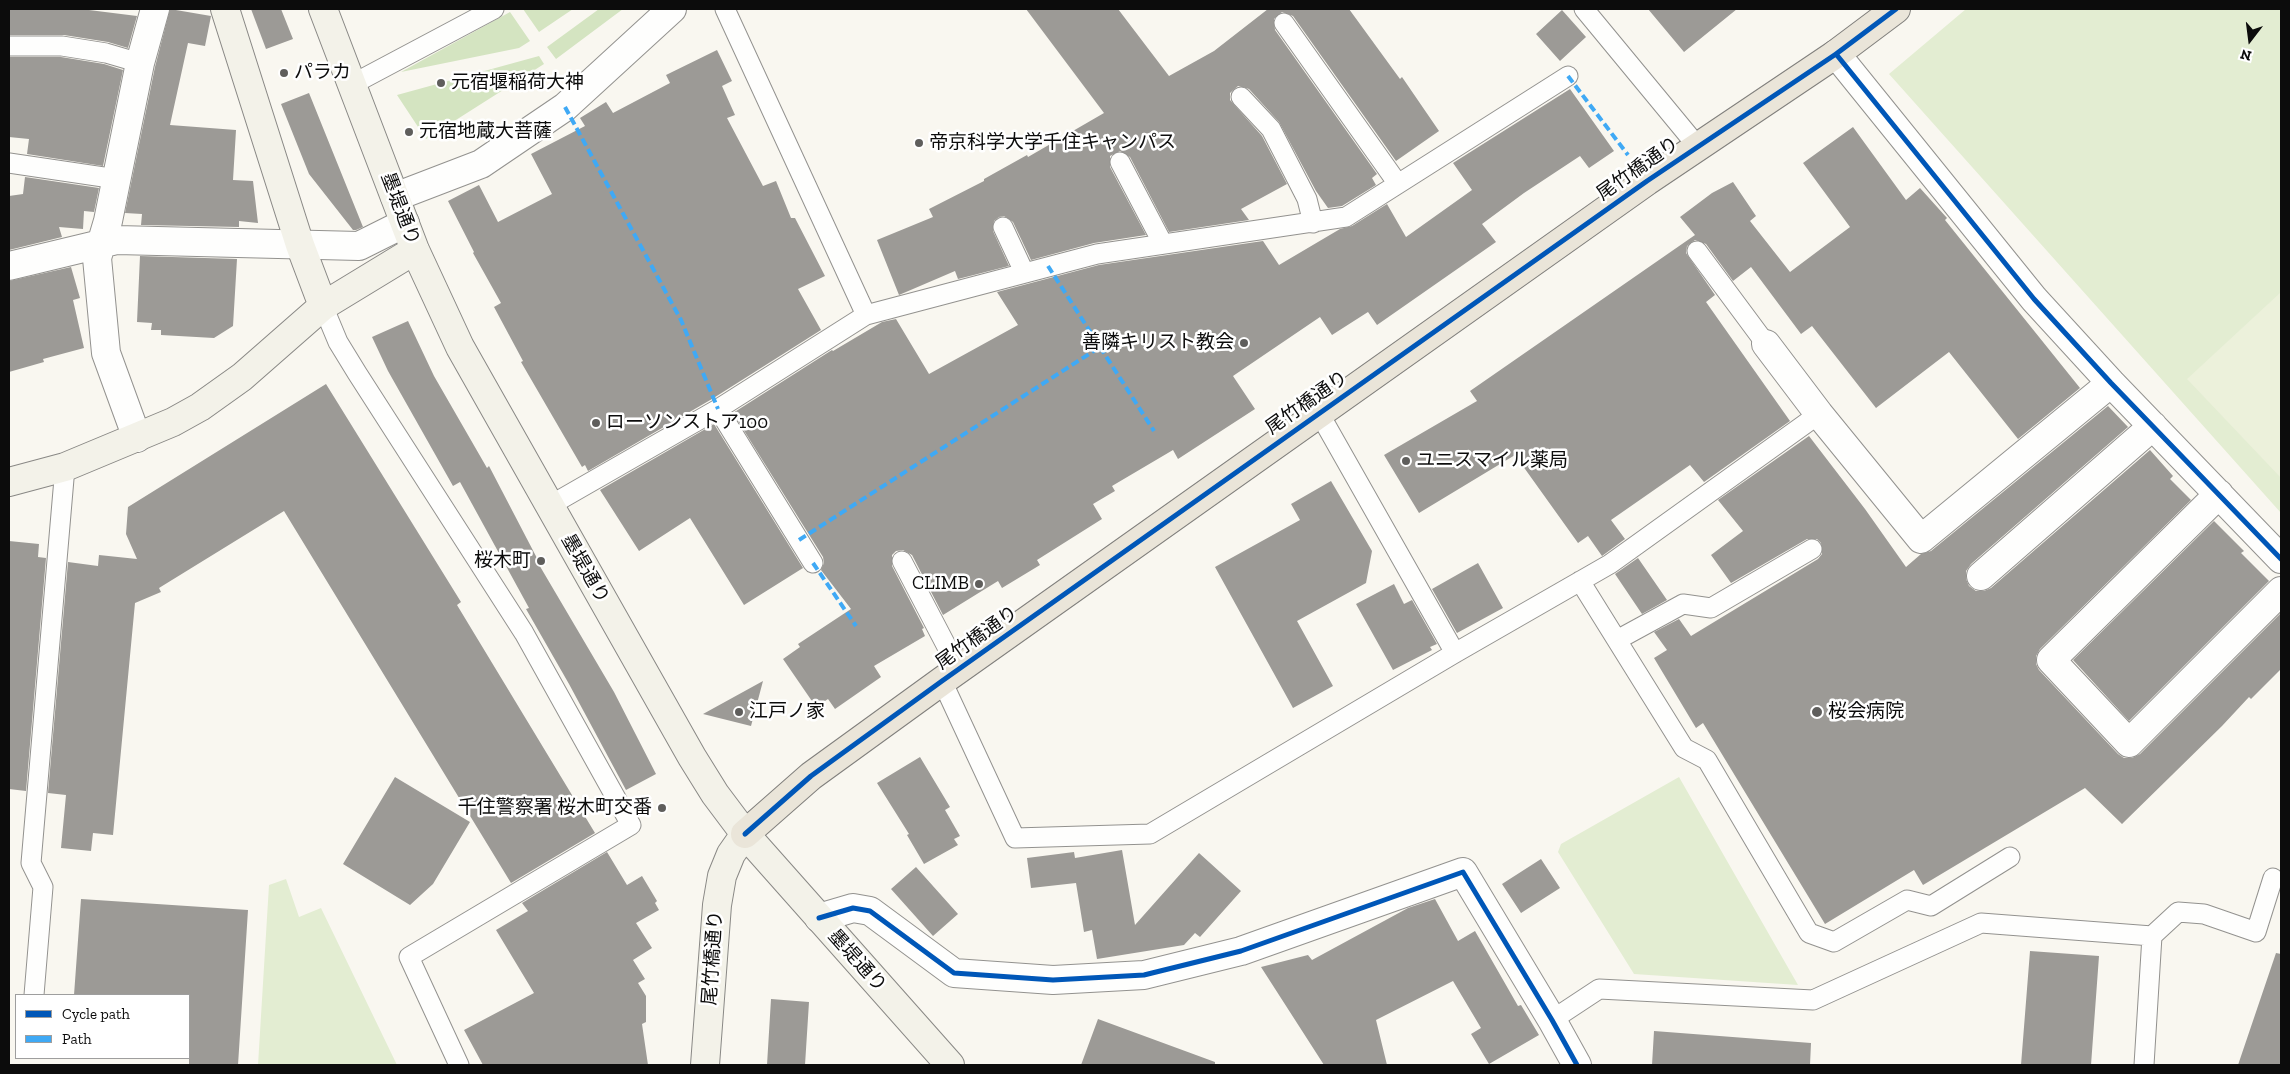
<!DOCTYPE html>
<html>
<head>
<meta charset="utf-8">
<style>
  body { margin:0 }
  #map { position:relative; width:2290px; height:1074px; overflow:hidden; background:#f9f7f0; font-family:"Zilla Slab",serif }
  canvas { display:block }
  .frame { position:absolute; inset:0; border:10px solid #0c0c0c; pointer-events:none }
  .legend { position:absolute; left:15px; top:994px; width:175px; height:65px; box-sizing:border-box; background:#fff; border:1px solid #9e9e9e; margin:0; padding:6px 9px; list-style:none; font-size:15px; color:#0c0c0c }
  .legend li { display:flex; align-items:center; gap:10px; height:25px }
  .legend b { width:25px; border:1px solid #9e9e9e }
  .north { position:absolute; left:2225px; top:15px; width:50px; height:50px; -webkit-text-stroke:4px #fff; paint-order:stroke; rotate:195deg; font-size:14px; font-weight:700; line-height:20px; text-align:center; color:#0c0c0c }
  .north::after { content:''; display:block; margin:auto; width:18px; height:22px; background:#0c0c0c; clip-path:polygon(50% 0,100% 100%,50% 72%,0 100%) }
</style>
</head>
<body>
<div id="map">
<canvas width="2290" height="1074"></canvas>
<div class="frame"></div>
<ul class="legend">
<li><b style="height:6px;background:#0057b8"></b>Cycle path</li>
<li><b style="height:6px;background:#3fa9f5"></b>Path</li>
</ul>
<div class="north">N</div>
</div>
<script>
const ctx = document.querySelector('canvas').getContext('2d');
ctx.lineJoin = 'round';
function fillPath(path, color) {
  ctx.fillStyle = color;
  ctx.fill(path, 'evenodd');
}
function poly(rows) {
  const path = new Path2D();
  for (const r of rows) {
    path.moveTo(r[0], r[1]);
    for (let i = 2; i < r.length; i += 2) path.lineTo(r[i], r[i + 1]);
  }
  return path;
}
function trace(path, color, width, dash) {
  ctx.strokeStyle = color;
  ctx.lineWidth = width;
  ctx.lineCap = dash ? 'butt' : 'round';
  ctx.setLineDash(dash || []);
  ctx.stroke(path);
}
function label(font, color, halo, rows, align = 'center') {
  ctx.font = font + ' "Zilla Slab","Noto Sans JP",serif';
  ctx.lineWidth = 5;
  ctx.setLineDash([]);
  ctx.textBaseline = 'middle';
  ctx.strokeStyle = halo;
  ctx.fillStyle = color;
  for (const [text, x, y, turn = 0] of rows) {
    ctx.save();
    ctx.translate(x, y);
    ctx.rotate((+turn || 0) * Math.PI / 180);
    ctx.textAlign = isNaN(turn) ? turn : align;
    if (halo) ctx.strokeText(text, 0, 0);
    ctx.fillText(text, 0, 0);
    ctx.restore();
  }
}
const green = poly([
  [1966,9,2281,9,2281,513,1889,74],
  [1679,777,1798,985,1634,974,1558,852,1561,844],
  [286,879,299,917,321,908,397,1065,258,1065,269,885]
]);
const forest = poly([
  [523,9,573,9,539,32],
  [599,9,623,9,556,59,547,47],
  [510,12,530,41,519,48,401,72],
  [539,56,544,64,426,139,397,95]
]);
const pitch = poly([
  [2281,292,2281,478,2187,379]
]);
const building = poly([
  [9,9,81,9,137,16,128,48,108,42,64,35,9,35],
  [170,9,211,16,205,46,188,43,170,125,236,130,233,180,253,181,258,223,239,221,239,227,141,225,142,214,125,213,155,67],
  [251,9,281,9,293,39,266,49],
  [1026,9,1118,9,1169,76,1214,51,1268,9,1349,9,1400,79,1402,77,1439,131,1396,161,1293,16,1282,12,1274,19,1275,30,1377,174,1372,178,1376,185,1342,206,1328,208,1316,191,1279,122,1249,89,1238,86,1230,93,1230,100,1262,136,1287,184,1241,209,1249,220,1169,232,1130,157,1120,151,1110,156,1110,167,1146,235,1094,243,1031,260,1013,222,1004,216,999,217,994,221,993,231,1009,266,958,279,955,271,899,295,877,240,933,217,929,209,984,181,984,179,1027,155,1028,157,1104,113],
  [1648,9,1737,9,1684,52],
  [1562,10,1586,37,1560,61,1536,34],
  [717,50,732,81,722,86,735,115,727,118,763,186,776,181,791,218,795,218,825,276,798,289,821,330,712,399,588,471,585,465,582,467,521,362,523,361,494,307,501,303,473,253,474,252,448,201,479,185,498,222,552,194,531,154,585,126,580,118,606,102,613,113,670,83,666,75],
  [9,57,61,57,104,64,123,70,103,166,27,154,29,139,9,137],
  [1570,89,1614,151,1589,168,1580,156,1524,193,1482,224,1496,242,1377,325,1368,312,1332,335,1320,317,1233,376,1255,409,1178,459,1173,450,1112,486,1115,491,1093,504,1102,519,1037,560,1040,565,1002,588,998,581,943,615,912,555,903,550,896,551,892,555,892,566,924,628,922,629,925,636,874,666,881,677,835,709,828,699,816,707,783,659,800,647,798,644,851,609,821,570,824,563,823,557,733,413,832,350,833,351,882,322,896,319,929,374,1018,325,997,292,1099,265,1263,241,1279,265,1340,229,1352,226,1387,204,1406,237,1472,190,1453,163],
  [309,93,363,227,356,230,353,230,309,174,281,104],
  [1853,127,1906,200,1920,188,1947,218,1945,220,2080,388,2018,439,1949,352,1876,408,1812,326,1801,334,1751,267,1733,281,1706,244,1695,240,1687,246,1686,253,1715,295,1706,302,1790,421,1704,482,1690,465,1611,520,1625,539,1602,556,1588,536,1578,543,1515,455,1419,513,1384,455,1477,401,1470,391,1695,235,1680,217,1712,193,1733,182,1756,216,1750,221,1790,272,1850,227,1803,163],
  [25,177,99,188,94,212,84,211,83,229,59,227,62,237,9,250,9,196,23,194],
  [140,256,237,259,233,326,214,338,161,335,161,330,151,330,152,323,137,322],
  [71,267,80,298,73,300,84,348,43,359,44,362,9,372,9,281],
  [408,321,434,376,487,468,489,466,539,562,538,563,614,692,656,774,626,790,569,684,526,609,529,608,460,482,453,486,388,371,372,337],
  [326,384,461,602,457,605,595,833,511,883,284,511,159,588,161,592,135,603,113,835,93,833,91,851,61,848,66,795,48,793,68,562,98,566,99,555,137,559,126,534,128,507],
  [2108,406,2128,427,1971,564,1966,571,1966,579,1969,586,1976,591,1984,591,1991,588,2150,450,2173,476,2170,479,2191,500,2040,649,2036,656,2036,664,2039,670,2118,754,2124,758,2132,758,2140,754,2281,613,2281,669,2251,699,2249,697,2222,726,2122,824,2085,788,1923,885,1914,870,1825,924,1703,723,1696,728,1654,658,1667,650,1654,632,1679,619,1691,636,1818,559,1822,554,1821,543,1817,539,1807,539,1731,583,1711,555,1743,531,1718,500,1809,436,1865,509,1906,567,1921,554,1931,551],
  [714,424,803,568,744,605,690,518,639,551,600,490],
  [1331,481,1372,551,1366,583,1297,621,1333,686,1293,708,1215,567,1300,520,1291,504],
  [2214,521,2244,551,2241,553,2269,581,2129,721,2073,660],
  [9,541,39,544,38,557,46,558,26,791,9,789],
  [1638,558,1667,600,1642,614,1615,574],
  [1478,563,1503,608,1457,633,1432,589],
  [1394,584,1404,604,1412,600,1437,644,1430,647,1432,650,1393,670,1356,604],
  [763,681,751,726,703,714],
  [920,757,950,807,945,810,960,836,954,839,958,845,924,864,907,835,909,834,877,783],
  [395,777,470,822,433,884,410,905,343,864],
  [1122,850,1135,925,1199,853,1241,891,1200,937,1195,933,1184,945,1097,959,1092,930,1084,932,1076,883,1031,888,1027,858,1074,852,1075,858],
  [607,852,627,885,642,876,657,901,655,903,659,910,636,923,652,948,633,960,645,979,638,983,646,996,646,1022,642,1024,648,1065,483,1065,464,1030,534,993,496,930,528,911,522,903],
  [1541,859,1560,888,1521,913,1502,884],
  [916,867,958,914,933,936,891,889],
  [81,899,248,910,238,1065,189,1065,189,995,74,995],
  [1435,899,1458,941,1475,931,1518,1006,1521,1005,1539,1035,1489,1064,1471,1034,1481,1028,1453,981,1376,1020,1387,1065,1324,1065,1261,967,1308,955,1312,960,1408,908],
  [2030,951,2099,956,2091,1065,2021,1065],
  [2276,953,2281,954,2281,1065,2238,1065],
  [771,999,809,1002,805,1065,767,1065],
  [1098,1019,1215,1062,1215,1065,1081,1065],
  [1654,1031,1811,1043,1810,1065,1652,1065]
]);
const lane = poly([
  [725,9,866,315],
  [1584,9,1698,147],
  [1284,23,1398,184],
  [9,46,62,46,106,53,140,63],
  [351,85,494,9],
  [1241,97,1271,129,1307,199,1313,223],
  [1120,162,1163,244],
  [9,163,117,179],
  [1003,227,1024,272],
  [1697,251,1766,344],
  [323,306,338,342,357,373,524,633,631,825,409,957,459,1065],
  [718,409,813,563],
  [1319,413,1455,653],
  [549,506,718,409,866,315,1097,254,1346,217,1568,76],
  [902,561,959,670],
  [1580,581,1684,748,1707,760,1809,933,1834,942,1907,900,1931,906,2010,857],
  [1617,640,1683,604,1711,608,1812,549],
  [942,681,1015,838,1150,834,1455,653,1610,564,1819,414],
  [2152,936,2178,912,2204,914,2256,932,2273,878],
  [34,995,43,887,31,863,65,467],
  [1552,1020,1599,989,1813,1000,1981,923,2152,936,2144,1065]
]);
const street = poly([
  [1836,54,2034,299,2111,383,2281,559],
  [395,197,481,164,565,107,672,9],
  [9,266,117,240,359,246,405,223],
  [1766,344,1819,414,1921,539,2111,383],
  [137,438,106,353,97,258,108,221,140,63,155,9],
  [2219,494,2051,660,2129,743,2281,591],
  [1981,576,2153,426],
  [819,918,853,908,870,911,954,973,1053,980,1144,975,1241,951,1463,872,1552,1020,1577,1065]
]);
const secondary = poly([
  [225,9,300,245,323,306],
  [323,9,415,250,460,347,692,757,715,794,745,834,950,1065],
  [9,482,65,467,173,422,200,407,242,377,323,306,415,250],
  [705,1065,717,905,722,876,731,854,745,834]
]);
const primary = poly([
  [745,834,811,776,942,681,1647,181,1836,54,1896,9]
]);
const quiet = poly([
  [1568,76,1628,155],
  [565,107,681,320,718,409],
  [1048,266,1154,431],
  [799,540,1100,347],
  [813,563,856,626]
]);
const cycleway = poly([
  [1836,54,2034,299,2111,383,2281,559],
  [745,834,811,776,942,681,1647,181,1836,54,1896,9],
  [819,918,853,908,870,911,954,973,1053,980,1144,975,1241,951,1463,872,1552,1020,1577,1065]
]);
const markers = [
  [284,73,5,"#5f5e5c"],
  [441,83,5,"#5f5e5c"],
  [409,132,5,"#5f5e5c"],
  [919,143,5,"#5f5e5c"],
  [1244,343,5,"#5f5e5c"],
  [596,423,5,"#5f5e5c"],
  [1406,461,5,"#5f5e5c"],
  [541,561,5,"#5f5e5c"],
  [979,584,5,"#5f5e5c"],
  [739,712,5,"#5f5e5c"],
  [1817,712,6,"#5f5e5c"],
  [662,808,5,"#5f5e5c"]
];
const poiNames = [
  ["パラカ",294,73],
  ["元宿堰稲荷大神",451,83],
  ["元宿地蔵大菩薩",419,132],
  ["帝京科学大学千住キャンパス",929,143],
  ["善隣キリスト教会",1234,343,"right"],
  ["ローソンストア100",606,423],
  ["ユニスマイル薬局",1416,461],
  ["桜木町",531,561,"right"],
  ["CLIMB",969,584,"right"],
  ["江戸ノ家",749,712],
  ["桜会病院",1828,712],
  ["千住警察署 桜木町交番",652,808,"right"]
];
const streetNames = [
  ["尾竹橋通り",1638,169,-35],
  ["墨堤通り",400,209,69],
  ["尾竹橋通り",1307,403,-35],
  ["墨堤通り",585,569,60],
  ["尾竹橋通り",977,638,-35],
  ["尾竹橋通り",713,958,-86],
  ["墨堤通り",857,961,48]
];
fillPath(green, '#e3edd2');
fillPath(forest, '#d4e4c1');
fillPath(pitch, '#ecf1db');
fillPath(building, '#9c9a96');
trace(lane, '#93928f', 21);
trace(street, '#93928f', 30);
trace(secondary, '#898885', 30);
trace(primary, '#807f7c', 30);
trace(lane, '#fefefd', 19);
trace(street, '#fefefd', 28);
trace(secondary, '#f3f2e9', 28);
trace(primary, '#eae5d9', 28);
trace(quiet, '#3fa9f5', 4, [8, 4]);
trace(cycleway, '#0057b8', 5);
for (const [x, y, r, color] of markers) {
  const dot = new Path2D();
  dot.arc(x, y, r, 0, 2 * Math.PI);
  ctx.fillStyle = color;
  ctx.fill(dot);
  trace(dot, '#fff', 2);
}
label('19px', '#0c0c0c', '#fff', poiNames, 'left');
label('19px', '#0c0c0c', '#fff', streetNames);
</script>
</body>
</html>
